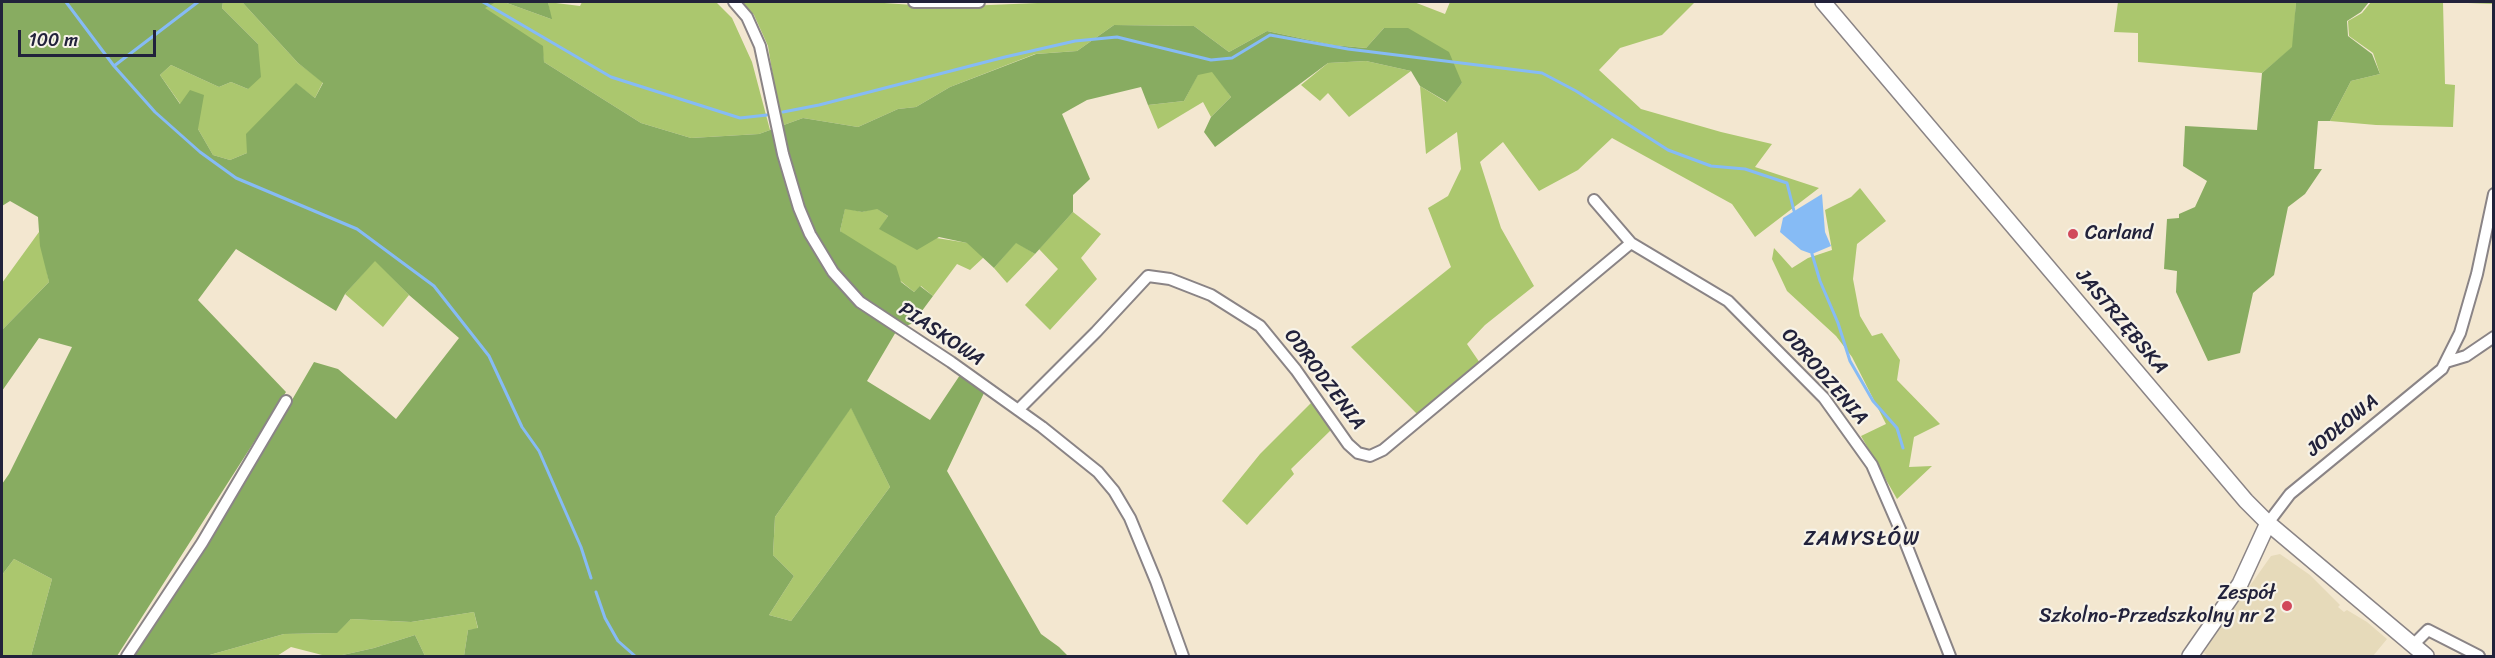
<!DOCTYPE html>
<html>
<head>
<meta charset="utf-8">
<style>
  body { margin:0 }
  #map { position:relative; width:2495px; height:658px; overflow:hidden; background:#f3e7d0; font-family:Sriracha,sans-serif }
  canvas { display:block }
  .frame { position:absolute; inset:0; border:3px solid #22223b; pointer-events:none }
  .scale { position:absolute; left:18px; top:30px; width:138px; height:27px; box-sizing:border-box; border:3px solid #22223b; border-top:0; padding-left:8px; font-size:18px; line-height:21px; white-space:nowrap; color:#22223b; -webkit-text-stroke:4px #f7f3e8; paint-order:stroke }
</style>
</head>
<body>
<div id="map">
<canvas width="2495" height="658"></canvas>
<div class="frame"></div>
<div class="scale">100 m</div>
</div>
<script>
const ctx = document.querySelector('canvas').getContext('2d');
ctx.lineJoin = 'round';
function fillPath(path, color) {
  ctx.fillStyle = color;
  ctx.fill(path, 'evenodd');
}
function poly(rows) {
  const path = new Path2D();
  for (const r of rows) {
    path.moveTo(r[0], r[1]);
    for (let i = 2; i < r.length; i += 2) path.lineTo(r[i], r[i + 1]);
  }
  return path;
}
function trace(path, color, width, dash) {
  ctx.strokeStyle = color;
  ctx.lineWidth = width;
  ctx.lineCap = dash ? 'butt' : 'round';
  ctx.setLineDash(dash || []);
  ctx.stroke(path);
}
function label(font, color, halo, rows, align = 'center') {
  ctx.font = font + ' Sriracha,sans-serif';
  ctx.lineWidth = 4.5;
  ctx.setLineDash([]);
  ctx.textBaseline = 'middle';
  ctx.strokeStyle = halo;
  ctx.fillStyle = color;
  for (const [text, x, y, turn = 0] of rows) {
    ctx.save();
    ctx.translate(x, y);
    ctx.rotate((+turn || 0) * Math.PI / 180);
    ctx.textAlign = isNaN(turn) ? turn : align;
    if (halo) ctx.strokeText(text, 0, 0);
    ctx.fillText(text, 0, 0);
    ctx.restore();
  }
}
const built = poly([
  [2280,554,2310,575,2340,605,2338,607,2344,612,2347,610,2367,622,2387,639,2373,656,2208,656,2203,652,2271,556]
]);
const green = poly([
  [223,2,242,2,298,63,323,82,315,98,296,84,247,153,230,160,213,155,198,129,160,75,171,65,219,87,231,82,248,89,258,44,222,8],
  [441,2,504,2,551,19,548,2,580,6,582,2,716,2,732,18,752,62,770,130,759,134,691,138,641,123,544,62,543,55],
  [742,2,870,2,942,7,1061,2,1414,2,1445,14,1450,2,1695,2,1662,35,1620,48,1599,70,1641,109,1721,132,1772,144,1755,167,1819,188,1755,237,1732,204,1612,138,1578,170,1539,191,1503,142,1480,162,1501,228,1534,286,1485,325,1467,344,1480,363,1418,415,1351,347,1451,267,1428,208,1448,196,1461,169,1457,132,1426,154,1420,86,1446,102,1462,83,1384,28,1366,48,1333,45,1267,31,1229,52,1194,26,1114,25,1077,51,1035,54,950,87,916,107,898,109,858,127,803,118,781,126,768,46,754,15],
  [2118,2,2296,2,2293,47,2262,73,2138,62,2138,33,2114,32],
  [2371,2,2493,2,2493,4,2443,2,2445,84,2455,85,2453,127,2376,125,2330,121,2351,81,2380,74,2373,53,2349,36,2348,21,2362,13],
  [1366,61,1411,71,1349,117,1328,93,1320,101,1301,85,1328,63],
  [1213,71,1231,97,1211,117,1203,102,1158,129,1148,105,1184,101,1198,74],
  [1860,188,1886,221,1857,244,1853,279,1860,316,1872,336,1882,333,1900,360,1897,380,1940,424,1914,437,1909,467,1932,466,1897,499,1861,436,1886,424,1852,357,1836,336,1787,291,1772,259,1774,248,1792,268,1808,258,1832,250,1825,210,1851,197],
  [845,208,862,212,876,208,888,216,880,229,968,243,984,257,970,270,957,264,933,296,921,286,914,292,840,231],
  [1073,212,1101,234,1081,258,1097,279,1050,330,1025,305,1058,269,1039,249],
  [39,232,49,282,2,330,2,283],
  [1016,242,1035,254,1007,283,994,268],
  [375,260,409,295,383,327,345,294],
  [1312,402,1331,430,1291,469,1294,474,1247,525,1222,501,1260,454],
  [851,407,890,487,791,621,769,615,794,576,773,555,775,517],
  [14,559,52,579,31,656,2,656,2,575],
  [474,612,478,629,468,630,464,656,425,656,415,635,374,648,338,656,326,656,291,647,277,656,206,656,284,634,336,633,351,619,411,622]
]);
const forest = poly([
  [2,2,223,2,222,8,258,44,261,77,248,89,231,82,219,87,171,65,160,75,180,104,190,90,204,95,198,129,213,155,230,160,247,153,246,134,296,83,315,98,323,83,298,63,242,2,496,2,485,8,543,46,544,62,641,123,691,138,759,134,803,118,858,127,898,109,916,107,950,87,1036,54,1077,51,1114,25,1194,26,1229,52,1267,31,1333,45,1366,48,1384,28,1408,28,1449,52,1462,83,1447,102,1420,86,1411,71,1366,61,1328,63,1215,147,1204,132,1211,117,1231,97,1212,72,1198,75,1184,101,1148,105,1141,87,1087,100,1062,114,1090,179,1073,195,1073,212,1035,254,1016,243,994,268,967,243,939,237,917,250,879,229,888,216,877,209,862,212,845,209,840,231,896,266,901,282,914,292,920,286,933,296,913,323,897,330,867,381,930,420,960,375,984,393,947,471,1041,634,1059,647,1068,656,464,656,468,630,478,628,474,612,411,622,351,619,337,633,284,634,206,656,132,656,249,474,314,362,338,369,396,419,459,338,409,295,375,261,345,294,336,311,236,249,198,300,286,392,117,656,31,656,52,579,14,559,2,575,2,484,9,474,72,347,39,338,2,391,2,330,49,282,40,246,38,217,10,201,2,206],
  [851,408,890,487,791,621,769,615,794,576,773,555,775,517],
  [504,2,548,2,552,19,551,19],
  [2296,2,2369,2,2361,12,2347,21,2348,36,2372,54,2380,74,2351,81,2330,121,2318,121,2314,169,2322,169,2305,194,2288,207,2274,275,2253,293,2240,353,2208,361,2176,292,2177,271,2164,269,2167,219,2179,218,2179,214,2195,207,2207,181,2183,166,2185,126,2257,130,2262,73,2292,47],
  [415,635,425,656,338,656,374,648]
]);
const water = poly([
  [1822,194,1825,232,1831,246,1812,254,1801,250,1780,232,1783,218]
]);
const stream = poly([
  [66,2,114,66,155,112,200,152,236,178,357,229,434,286,489,356,522,427,539,451,581,547,591,578],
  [483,2,611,77,740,118,767,115],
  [114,66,198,2],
  [783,112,819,105,1005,57,1075,41,1117,37,1211,60,1232,58,1270,35,1348,49,1542,73,1576,91,1668,150,1711,166,1745,169,1787,183,1794,211],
  [1812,254,1820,281,1838,323,1850,361,1873,401,1897,428,1903,448],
  [596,592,605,618,618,641,635,656]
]);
const street = poly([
  [734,2,747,17,760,46,783,154,799,208,810,234,833,272,860,302,951,362,1042,427,1098,472,1114,491,1130,518,1156,581,1183,656],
  [914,2,979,2],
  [1594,200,1631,243,1728,301,1824,398,1872,465,1902,534,1950,656],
  [2446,362,2466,356,2494,337],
  [1018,410,1096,332,1148,276,1170,279,1211,295,1260,326,1296,370,1348,444,1358,453,1370,456,1383,450,1631,243],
  [2268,523,2290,494,2442,369,2460,333,2477,274,2494,194],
  [2413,645,2428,630,2479,656],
  [127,656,202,543,286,401]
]);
const secondary = poly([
  [1823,2,2246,501,2268,523,2426,656],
  [2190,656,2240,584,2268,523]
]);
const markers = [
  [2073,234,6,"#d1495b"],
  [2287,606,6,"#d1495b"]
];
const poiNames = [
  ["Carland",2085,234],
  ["Zespół",2275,594,"right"],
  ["Szkolno-Przedszkolny nr 2",2275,617,"right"]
];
const streetNames = [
  ["JASTRZĘBSKA",2121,322,50],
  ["PIASKOWA",941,335,34],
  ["ODRODZENIA",1824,377,49],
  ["ODRODZENIA",1324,380,53],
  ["JODŁOWA",2343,426,-39]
];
const neighbourhoodNames = [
  ["ZAMYSŁÓW",1862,540]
];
fillPath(built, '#e6daba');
fillPath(green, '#abc76e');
fillPath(forest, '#88ac61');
fillPath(water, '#86bbf5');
trace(stream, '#86bbf5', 3);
trace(street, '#8a8486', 14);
trace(secondary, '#8a8486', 18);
trace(street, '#fff', 10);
trace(secondary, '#fff', 15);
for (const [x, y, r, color] of markers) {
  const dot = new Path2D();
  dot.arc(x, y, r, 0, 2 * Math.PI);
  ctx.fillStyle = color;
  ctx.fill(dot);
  trace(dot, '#f7f3e8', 2);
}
label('20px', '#22223b', '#f7f3e8', poiNames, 'left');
label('20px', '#22223b', '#f7f3e8', streetNames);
ctx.letterSpacing = '1.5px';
label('21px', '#22223b', '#f7f3e8', neighbourhoodNames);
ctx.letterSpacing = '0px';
</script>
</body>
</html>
